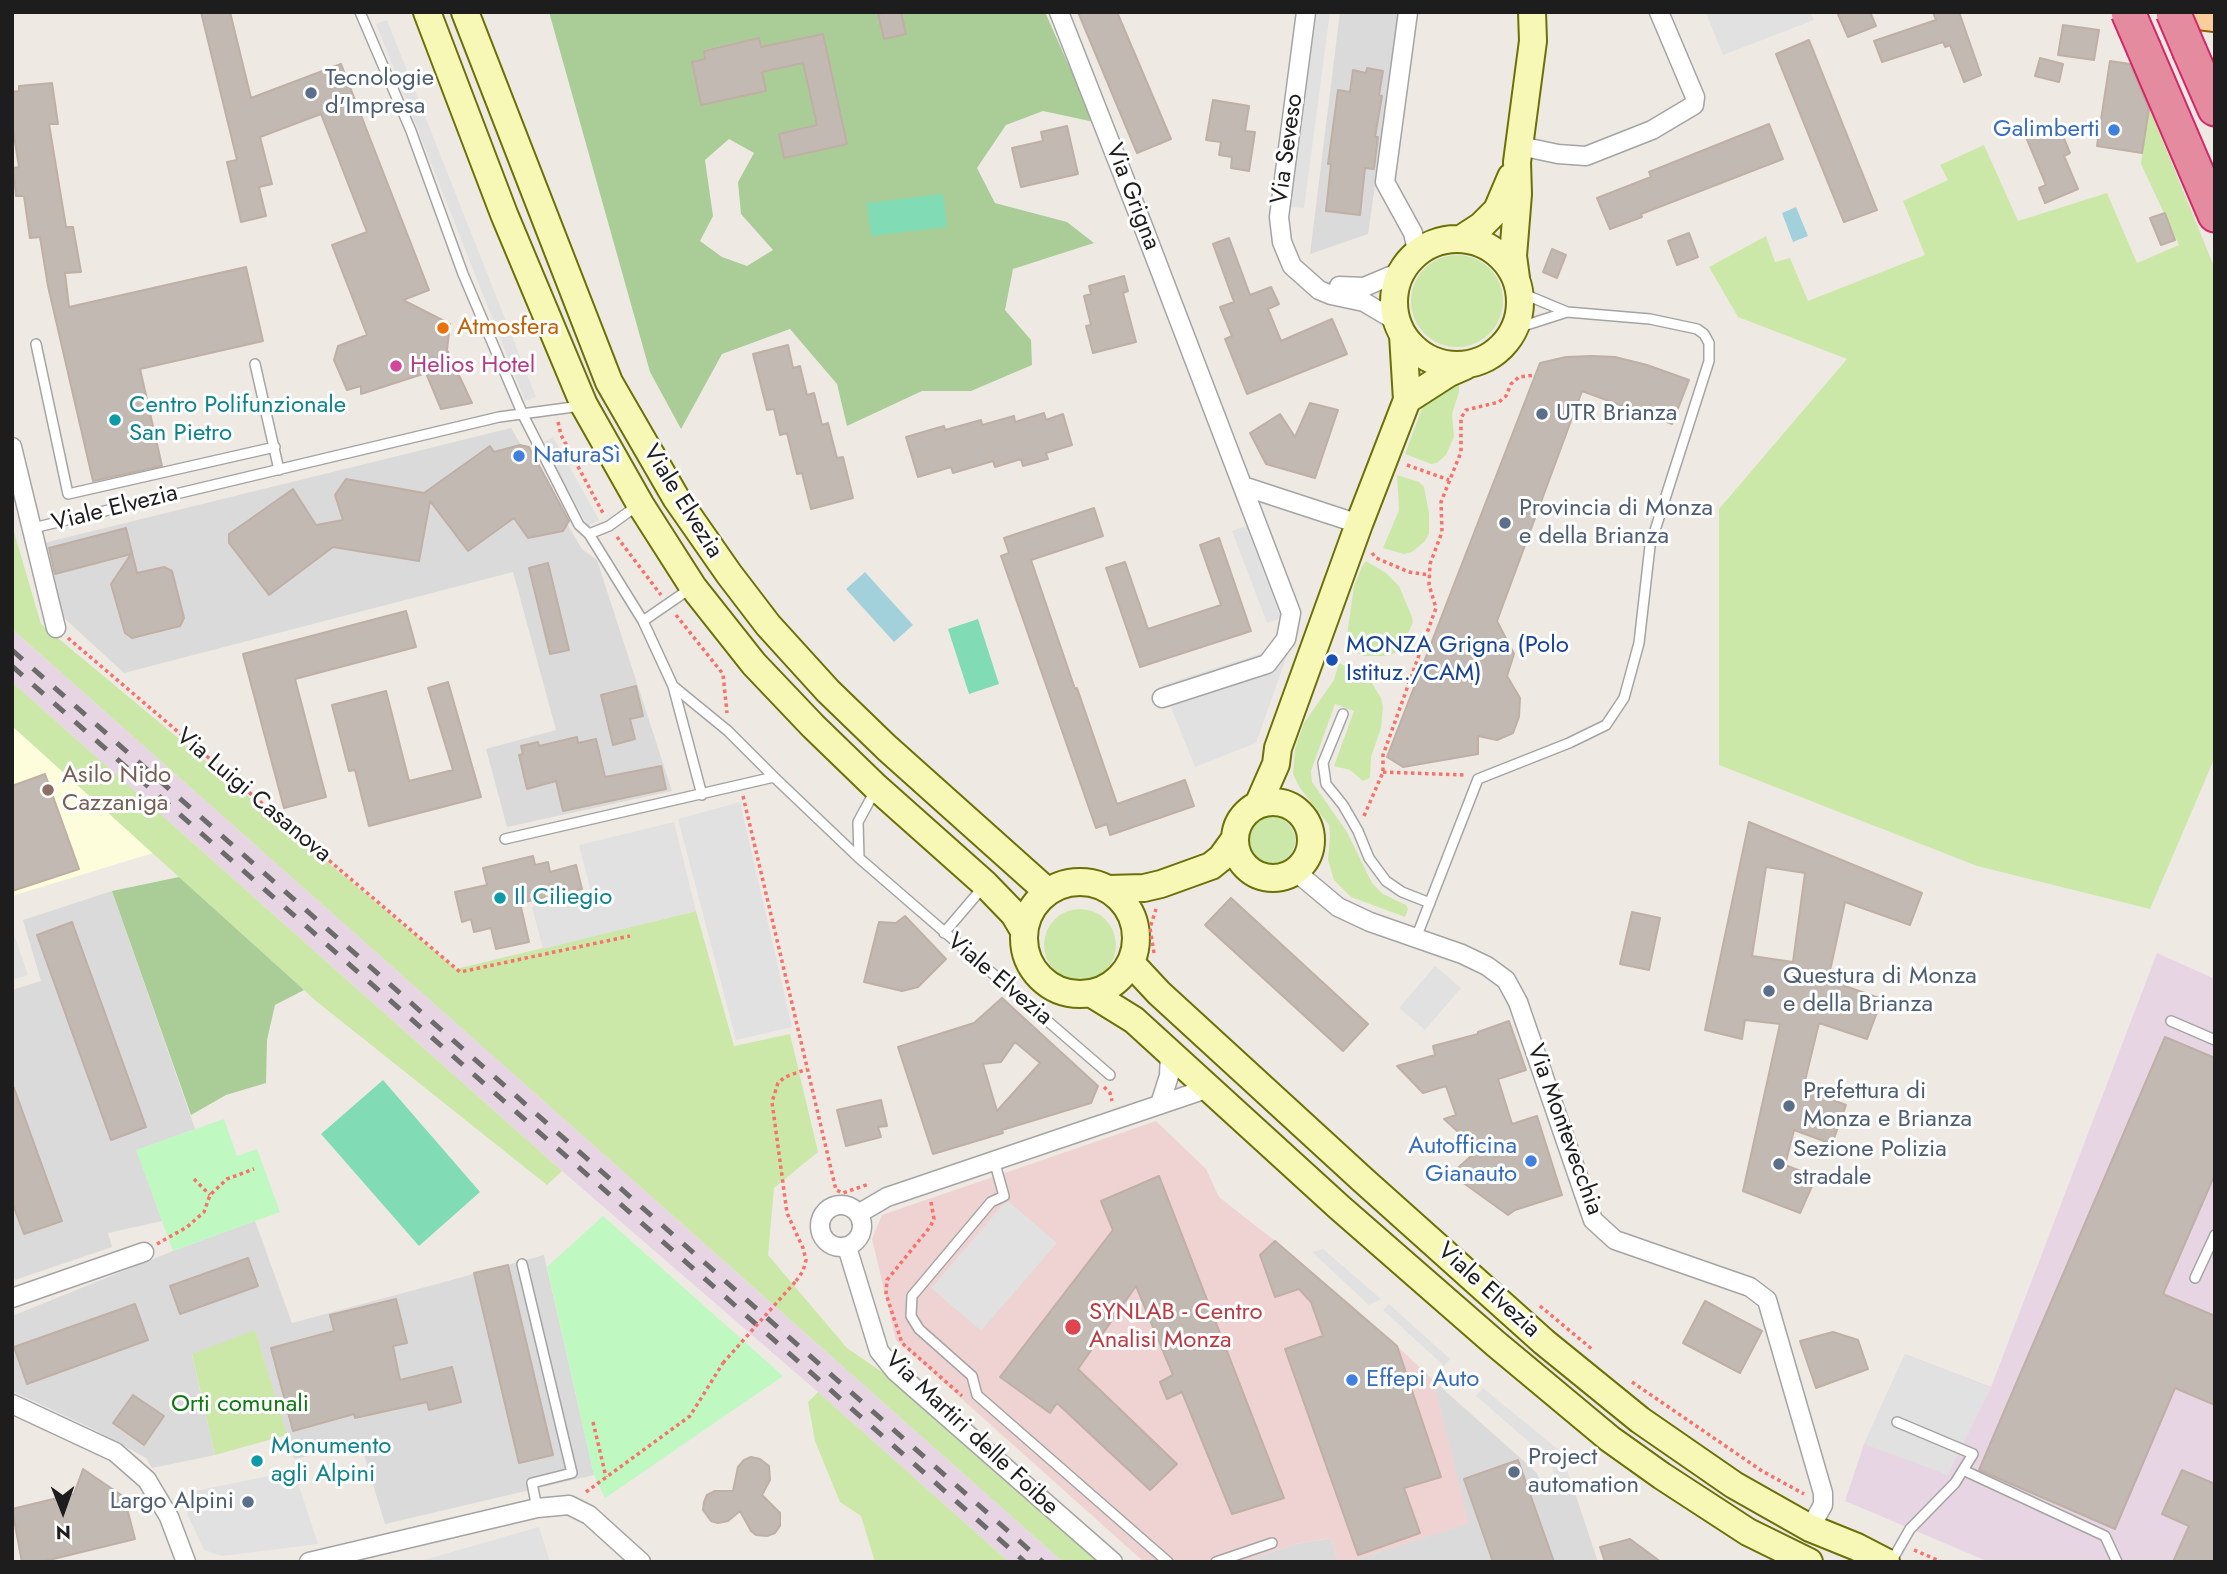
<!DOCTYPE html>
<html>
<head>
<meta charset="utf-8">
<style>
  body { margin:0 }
  #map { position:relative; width:2227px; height:1574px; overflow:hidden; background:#eeeae3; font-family:Jost,sans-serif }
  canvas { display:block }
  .frame { position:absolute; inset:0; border:14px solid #1d1d1d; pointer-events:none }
  .north { position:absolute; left:28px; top:1476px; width:70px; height:70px; -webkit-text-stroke:5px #fff; paint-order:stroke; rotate:179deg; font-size:19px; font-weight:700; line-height:28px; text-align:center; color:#1d1d1d }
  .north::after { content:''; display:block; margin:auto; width:24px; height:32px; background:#1d1d1d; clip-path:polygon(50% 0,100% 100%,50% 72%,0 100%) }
</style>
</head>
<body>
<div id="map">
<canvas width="2227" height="1574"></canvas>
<div class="frame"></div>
<div class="north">N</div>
</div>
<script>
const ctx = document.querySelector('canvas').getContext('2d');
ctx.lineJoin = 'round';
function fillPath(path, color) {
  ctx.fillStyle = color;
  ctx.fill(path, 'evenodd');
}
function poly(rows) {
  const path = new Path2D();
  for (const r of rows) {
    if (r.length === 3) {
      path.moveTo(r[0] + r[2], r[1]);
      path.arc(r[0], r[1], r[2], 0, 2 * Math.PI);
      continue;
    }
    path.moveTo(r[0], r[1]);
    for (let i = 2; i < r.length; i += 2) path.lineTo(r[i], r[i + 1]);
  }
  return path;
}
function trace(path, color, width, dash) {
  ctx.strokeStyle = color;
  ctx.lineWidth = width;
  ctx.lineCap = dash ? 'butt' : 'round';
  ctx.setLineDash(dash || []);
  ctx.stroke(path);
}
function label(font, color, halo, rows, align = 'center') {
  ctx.font = font + ' Jost,sans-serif';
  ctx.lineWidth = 6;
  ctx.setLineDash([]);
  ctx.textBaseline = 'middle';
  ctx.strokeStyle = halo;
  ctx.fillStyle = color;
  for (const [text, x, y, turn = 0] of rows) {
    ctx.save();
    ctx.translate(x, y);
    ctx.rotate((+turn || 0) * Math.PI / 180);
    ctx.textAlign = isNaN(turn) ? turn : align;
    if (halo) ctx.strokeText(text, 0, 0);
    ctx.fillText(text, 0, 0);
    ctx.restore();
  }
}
const residential = poly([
  [1340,12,1400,12,1368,234,1310,254],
  [511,428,582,549,597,560,672,791,507,827,486,749,556,730,513,572,124,673,63,617,44,543],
  [112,891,195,1129,137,1150,162,1221,108,1233,112,1247,15,1280,12,1272,12,990,41,981,23,920],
  [255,1221,292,1323,544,1255,594,1475,385,1524,361,1445,294,1459,255,1331,192,1355,215,1455,152,1468,146,1458,93,1429,12,1391,12,1316,173,1251],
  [1433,1380,1537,1473,1544,1493,1573,1487,1598,1562,1348,1562,1468,1523],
  [1331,1538,1338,1562,1243,1562,1295,1544]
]);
const commercial = poly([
  [1156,1121,1206,1169,1219,1197,1275,1241,1397,1346,1433,1380,1469,1523,1348,1562,1338,1562,1331,1538,1295,1544,1243,1562,1144,1562,896,1340,872,1239,882,1215]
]);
const industrial = poly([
  [12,629,1063,1562,1009,1562,818,1392,562,1171,12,682],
  [2157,953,2215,979,2215,1562,1989,1562,1845,1501,1864,1444,1905,1354,1991,1387]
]);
const education = poly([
  [12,726,153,853,12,896]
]);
const grass = poly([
  [2149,107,2215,269,2215,757,2150,909,1977,866,1719,765,1719,509,1847,359,1738,317,1709,267,1766,236,1775,262,1790,258,1808,301,1925,255,1903,201,1948,180,1940,165,1984,145,2018,221,2107,193,2137,263,2179,245,2141,164],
  [1457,301,46],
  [1459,385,1459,392,1452,414,1454,437,1446,455,1437,463,1431,464,1405,454,1423,406,1434,397],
  [1397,475,1419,482,1424,487,1429,513,1429,534,1425,541,1412,552,1404,554,1383,548,1399,510],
  [12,525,41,624,456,969,696,911,734,1046,790,1034,818,1152,774,1188,768,1255,847,1348,885,1374,1100,1562,1063,1562,12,629],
  [1366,561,1386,573,1399,586,1412,617,1413,622,1402,647,1395,653,1385,656,1364,656,1345,649,1354,586,1362,567],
  [1339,663,1363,674,1370,680,1381,698,1383,707,1381,728,1371,757,1370,778,1363,781,1350,770,1334,766,1354,711,1335,704,1311,771,1312,782,1347,832,1372,883,1383,894,1406,905,1408,909,1405,917,1351,897,1334,880,1328,860,1330,836,1329,825,1300,788,1293,774,1295,749,1304,723,1334,680],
  [12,682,562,1171,547,1185,316,1001,12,726],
  [1272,840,23],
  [1080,945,36],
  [255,1330,287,1435,215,1455,192,1354],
  [818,1392,1009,1562,875,1562,861,1516,840,1502,815,1441,808,1402]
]);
const forest = poly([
  [549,12,888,12,878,15,884,39,905,34,901,12,1045,12,1094,122,1043,111,1006,125,977,168,995,203,1067,222,1094,243,1013,269,1005,310,1031,340,1032,365,971,391,922,391,847,426,837,384,790,329,722,354,681,429,650,372],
  [822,34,847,144,784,158,779,134,817,125,803,63,762,72,766,91,701,105,692,62,705,59,704,50,759,38,761,47],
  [729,139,754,153,738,182,741,214,773,250,747,266,722,257,700,241,713,216,705,160],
  [179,877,304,990,275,1005,267,1040,266,1083,226,1095,191,1115,112,891]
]);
const park = poly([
  [224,1119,237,1156,257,1149,280,1212,173,1251,136,1150],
  [603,1216,783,1376,605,1498,594,1475,547,1267]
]);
const pitch = poly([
  [943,194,947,227,871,236,867,203],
  [978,619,999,684,969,694,948,629],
  [383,1080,480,1192,419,1246,321,1134]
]);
const parking = poly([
  [1315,12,1330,12,1304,208,1289,207],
  [1708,12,1810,12,1814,20,1723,55,1706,13],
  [387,20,536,397,525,401,376,24],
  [553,437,599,520,588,526,542,443],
  [1246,526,1281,618,1267,623,1232,531],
  [1291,644,1256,743,1195,767,1162,685],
  [740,802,792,1027,736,1040,678,819],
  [674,822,696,911,543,949,532,907,591,892,579,845],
  [12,928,28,975,12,980],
  [1435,966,1461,988,1425,1030,1399,1008],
  [1007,1200,1057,1243,981,1331,931,1288],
  [1323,1249,1381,1299,1369,1305,1312,1252],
  [1389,1304,1450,1359,1444,1366,1383,1310],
  [1905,1354,1991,1388,1948,1475,1864,1444],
  [1483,1388,1560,1451,1573,1487,1558,1490,1551,1461,1476,1396],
  [294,1471,318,1544,222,1556,204,1550,187,1514,195,1491],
  [539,1527,550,1562,417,1562]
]);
const water = poly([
  [1796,207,1808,236,1793,242,1782,213],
  [865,572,913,625,894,642,846,589]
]);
const building = poly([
  [201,12,230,12,251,98,341,64,429,290,403,300,450,324,447,350,472,403,441,409,426,373,361,394,361,386,347,390,334,360,338,346,367,335,332,245,367,232,321,114,260,137,272,184,259,187,266,216,241,222,227,162,237,160,201,12],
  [888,12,901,12,906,34,884,39,878,14,888,12],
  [1078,12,1117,12,1171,139,1137,153,1078,12],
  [1837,12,1870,12,1876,26,1848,37,1837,12],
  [1933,12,1959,12,1981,75,1964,82,1950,45,1945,47,1943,42,1882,62,1874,41,1936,20,1933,12],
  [2063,25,2099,30,2094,60,2058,55,2063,25],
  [823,34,847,144,784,158,779,134,817,125,803,63,762,72,766,91,701,105,692,62,705,59,704,51,759,38,761,47,823,34],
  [1809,40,1877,210,1844,222,1776,54,1809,40],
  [2040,58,2063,64,2059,82,2035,76,2040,58],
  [2110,61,2130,64,2149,109,2142,153,2097,146,2110,61],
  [1367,68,1383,71,1379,95,1382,96,1375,137,1378,137,1374,169,1365,168,1360,215,1326,211,1331,164,1328,164,1338,90,1350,92,1353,70,1366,73,1367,68],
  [52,83,58,124,49,124,66,227,73,227,81,272,65,273,69,307,246,267,263,341,140,369,162,466,93,481,48,286,40,237,30,238,24,196,16,196,13,168,19,167,12,123,12,92,19,91,19,86,52,83],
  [1213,100,1249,106,1245,131,1255,132,1249,171,1231,168,1232,157,1219,155,1221,142,1206,140,1213,100],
  [1769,124,1783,159,1641,214,1642,217,1610,229,1597,198,1651,177,1649,172,1769,124],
  [2058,124,2070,153,2064,156,2078,189,2045,203,2039,188,2046,185,2026,137,2058,124],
  [1067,126,1078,174,1021,187,1012,148,1043,141,1041,132,1067,126],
  [2165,213,2175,240,2161,245,2150,218,2165,213],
  [1689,233,1698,257,1677,265,1668,241,1689,233],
  [1229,238,1250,295,1271,287,1279,304,1268,309,1281,341,1332,319,1347,354,1247,394,1225,339,1232,336,1220,307,1234,302,1213,244,1229,238],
  [1552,249,1566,255,1557,278,1543,272,1552,249],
  [1124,276,1128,291,1123,293,1136,342,1093,353,1086,326,1091,325,1084,296,1091,294,1089,286,1124,276],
  [788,345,793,368,800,366,807,395,814,393,822,425,828,423,837,458,843,457,853,498,811,509,802,473,797,474,787,433,780,435,774,409,767,410,753,354,788,345],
  [1592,356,1615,357,1647,365,1689,380,1672,424,1582,391,1497,621,1514,654,1507,676,1520,698,1519,717,1513,733,1497,740,1478,736,1478,754,1403,767,1387,757,1540,363,1566,357,1592,356],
  [1310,403,1338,410,1315,478,1266,464,1250,433,1280,414,1295,437,1310,403],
  [1044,413,1046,420,1063,414,1072,445,1046,453,1048,459,1023,466,1021,459,995,467,993,461,953,473,951,467,918,477,906,437,944,426,945,430,981,420,982,425,1014,416,1015,422,1044,413],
  [520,445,529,447,569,521,563,531,528,538,514,518,468,551,430,501,419,561,333,547,269,595,229,543,229,534,293,489,316,525,343,520,335,495,346,479,424,493,490,446,494,452,520,445],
  [1094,508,1103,536,1031,560,1075,689,1077,688,1117,804,1185,780,1194,806,1110,835,1107,824,1096,828,1001,556,1009,553,1004,538,1094,508],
  [126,528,137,573,164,567,172,571,184,618,180,626,132,638,125,633,111,584,131,554,55,574,49,548,126,528],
  [1219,538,1251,631,1140,667,1106,568,1125,562,1148,629,1221,605,1200,545,1219,538],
  [548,563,569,650,550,654,529,568,548,563],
  [406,611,416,647,295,679,326,797,284,808,243,654,406,611],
  [448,682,481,797,369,826,355,770,349,771,332,705,386,691,409,781,453,770,428,688,448,682],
  [636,686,643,716,630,719,635,739,613,745,601,695,636,686],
  [577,737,578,743,596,739,605,777,661,766,666,789,563,811,556,781,527,789,519,755,523,754,521,746,538,742,539,746,577,737],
  [45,774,79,869,12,891,12,786,45,774],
  [1749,822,1922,893,1910,925,1845,902,1828,980,1882,999,1867,1039,1819,1023,1803,1089,1846,1105,1832,1144,1794,1130,1785,1165,1816,1177,1800,1213,1743,1191,1780,1024,1745,1020,1742,1039,1705,1030,1749,822],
  [1766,867,1805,873,1793,962,1752,956,1766,867],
  [533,856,535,865,548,862,550,872,576,865,582,889,520,903,529,942,496,949,491,928,474,932,471,919,462,922,455,892,487,885,483,868,533,856],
  [1231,898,1368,1024,1343,1051,1205,925,1231,898],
  [1632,912,1660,918,1649,970,1620,964,1632,912],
  [905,916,946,959,918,987,902,991,864,982,879,922,896,923,905,916],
  [72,922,146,1127,111,1140,37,935,72,922],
  [1002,998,1098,1086,1091,1103,1002,1130,1003,1133,933,1154,898,1047,974,1023,1002,998],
  [1015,1042,1040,1063,997,1111,983,1064,1001,1062,1015,1042],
  [1509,1021,1526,1070,1498,1079,1512,1124,1537,1116,1562,1195,1515,1210,1508,1215,1451,1174,1478,1150,1444,1119,1456,1115,1446,1086,1423,1093,1397,1066,1435,1055,1433,1046,1478,1034,1478,1032,1509,1021],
  [2165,1037,2215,1058,2215,1174,2163,1294,2215,1316,2215,1405,2175,1388,2115,1529,1979,1470,2165,1037],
  [12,1088,14,1088,62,1221,24,1234,12,1202,12,1088],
  [881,1100,887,1126,878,1127,881,1137,846,1146,837,1110,881,1100],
  [1159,1176,1284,1498,1232,1514,1182,1392,1167,1399,1160,1382,1173,1375,1136,1286,1078,1369,1177,1464,1150,1490,1057,1403,1050,1413,1000,1377,1113,1230,1101,1201,1159,1176],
  [1275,1241,1397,1346,1441,1477,1404,1488,1420,1533,1358,1555,1285,1349,1323,1336,1311,1302,1299,1289,1275,1297,1260,1255,1275,1241],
  [248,1258,258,1286,180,1314,170,1286,248,1258],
  [508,1265,553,1455,519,1463,474,1273,508,1265],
  [396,1299,407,1343,393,1346,400,1380,452,1367,461,1402,429,1410,427,1402,355,1418,354,1414,293,1431,271,1348,334,1331,330,1315,396,1299],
  [1705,1301,1762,1331,1740,1373,1683,1343,1705,1301],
  [135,1304,148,1340,27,1384,14,1347,135,1304],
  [1833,1332,1858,1340,1868,1369,1816,1388,1800,1341,1833,1332],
  [133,1395,164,1416,144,1445,113,1423,133,1395],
  [751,1457,760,1459,769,1466,770,1480,762,1495,780,1513,780,1526,775,1533,767,1536,756,1535,751,1531,740,1511,728,1521,718,1523,711,1521,703,1510,704,1502,707,1495,715,1491,733,1491,738,1467,744,1460,751,1457],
  [1518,1460,1554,1562,1493,1562,1464,1479,1518,1460],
  [83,1469,124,1497,135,1539,41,1562,22,1562,12,1509,74,1494,83,1469],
  [2182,1470,2215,1484,2215,1562,2173,1562,2189,1526,2162,1514,2182,1470],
  [1630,1539,1661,1562,1605,1562,1600,1547,1630,1539]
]);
const path = poly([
  [558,422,561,435,604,515],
  [1407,465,1449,480],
  [617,537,661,595],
  [1372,553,1376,558,1409,572,1430,575],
  [676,615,723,674,727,713],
  [68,638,460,972,630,936],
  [1383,772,1464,775],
  [743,796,836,1190,843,1193,869,1184],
  [1364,816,1383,772,1383,755,1436,608,1429,585,1430,564,1442,532,1441,502,1461,452,1461,418,1466,410,1499,402,1506,396,1511,384,1519,377,1535,375],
  [1062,875,1089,876],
  [1154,953,1150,928,1156,909],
  [1104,1087,1110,1093,1112,1101],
  [194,1179,210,1195],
  [931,1202,934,1219,930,1227,887,1280,886,1294,902,1343,962,1396],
  [157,1244,187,1227,204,1212,210,1195,227,1179,254,1169],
  [796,1281,803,1271,806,1260,803,1248,787,1213,772,1102,778,1083,785,1077,807,1069],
  [1540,1306,1593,1350],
  [1632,1382,1762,1471,1804,1494],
  [593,1422,606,1477],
  [586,1492,690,1416,723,1363],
  [180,1502,202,1497],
  [1914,1550,1942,1562]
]);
const lane = poly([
  [360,12,411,131,463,274,523,415,579,525,589,534,643,621,673,686,702,795],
  [1514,329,1567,312,1519,292],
  [36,344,68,494,275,447],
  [255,364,279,470],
  [33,528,499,417,581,406],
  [589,534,609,526,638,505],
  [643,621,691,588],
  [673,686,728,731,774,777,859,858,1110,1075],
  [1343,714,1323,763,1326,784,1343,805,1358,831,1369,858,1386,881,1402,892,1430,903],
  [505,839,774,777],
  [859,858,858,822,876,789],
  [944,933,984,886],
  [1416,938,1478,779,1569,743,1606,725,1624,698,1639,643,1650,546,1709,361,1709,343,1704,334,1697,329,1650,319,1567,312],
  [2171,1021,2215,1040],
  [994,1160,1004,1196,991,1202,912,1296,911,1316,919,1329,972,1376,977,1395,1168,1562],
  [522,1264,572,1473,532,1483,537,1508],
  [2195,1278,2215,1235],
  [1963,1470,2105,1536,2117,1562],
  [1216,1562,1272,1543],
  [1891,1562,1910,1529,1955,1483,1973,1454,1897,1422]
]);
const street = poly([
  [1059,12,1143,226,1291,613,1286,639,1267,664,1162,698],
  [1306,12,1279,217,1282,242,1292,266,1319,290,1331,295,1364,302,1396,321],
  [1408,12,1385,182,1413,233,1417,250,1415,254],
  [1520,146,1558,154,1586,156,1652,130,1694,105,1695,97,1659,12],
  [1339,286,1364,287,1402,271],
  [12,447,56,628],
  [1243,486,1359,524],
  [1295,871,1338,907,1370,922,1462,954,1487,966,1506,980,1518,1002,1593,1220,1615,1240,1750,1287,1767,1300,1823,1493,1823,1505,1810,1528],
  [1160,1104,1169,1076,1170,1053],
  [841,1226,21],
  [858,1214,887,1197,1209,1088],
  [847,1247,879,1351,895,1371,1113,1562],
  [12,1298,144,1252],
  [12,1404,115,1452,147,1480,169,1517,186,1562],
  [309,1562,537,1508,569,1505,589,1515,641,1562]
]);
const secondary = poly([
  [427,12,504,214,584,405,640,504,693,587,754,664,813,726,876,787,985,884,1014,914,1024,931],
  [465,12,609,382,676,498,729,574,768,625,828,691,887,748,1048,892],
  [1457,302,63],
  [1461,239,1481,226,1497,210,1511,177],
  [1516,278,1513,256,1518,194,1517,162,1533,41,1532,12],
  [1407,400,1449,373,1465,366],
  [1273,840,38],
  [1258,805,1276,764,1278,748,1359,524,1407,400,1403,335],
  [1080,938,56],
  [1108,889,1144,888,1161,884,1211,866,1221,858,1234,840],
  [1131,963,1159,993,1363,1180,1544,1342,1640,1420,1734,1485,1810,1528,1857,1547,1886,1562],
  [1092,994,1134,1020,1339,1207,1496,1344,1610,1439,1662,1476,1748,1532,1809,1562]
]);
const primary = poly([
  [2173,12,2215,17]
]);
const highway = poly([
  [2144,49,2215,215],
  [2190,52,2215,109]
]);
const rail = poly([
  [12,650,1043,1562],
  [12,666,1025,1562]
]);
const pathBridge = poly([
  [723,1363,796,1281]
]);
const highwayBridge = poly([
  [2128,12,2144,49],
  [2173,12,2190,52]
]);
const markers = [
  [311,93,7,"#5c6f8a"],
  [2114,130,7,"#3f7fe0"],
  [443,328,7,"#e8710a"],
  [396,366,7,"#d1479c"],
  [1542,414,7,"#5c6f8a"],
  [115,420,7,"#0f9aa8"],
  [519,456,7,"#3f7fe0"],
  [1505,523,7,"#5c6f8a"],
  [1332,660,7,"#1a4fb4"],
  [48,790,7,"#8d6e63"],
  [500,898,7,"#0f9aa8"],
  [1769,991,7,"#5c6f8a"],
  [1789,1106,7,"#5c6f8a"],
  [1531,1161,7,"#3f7fe0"],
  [1779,1164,7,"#5c6f8a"],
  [1073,1327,9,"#e0444e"],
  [1352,1380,7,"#3f7fe0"],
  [257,1461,7,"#0f9aa8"],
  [1514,1472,7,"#5c6f8a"],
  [248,1502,7,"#5c6f8a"]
];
const serviceNames = [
  ["Tecnologie",325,79],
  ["d'Impresa",325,107],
  ["UTR Brianza",1556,414],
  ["Provincia di Monza",1519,509],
  ["e della Brianza",1519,537],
  ["Questura di Monza",1783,977],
  ["e della Brianza",1783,1005],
  ["Prefettura di",1803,1092],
  ["Monza e Brianza",1803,1120],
  ["Sezione Polizia",1793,1150],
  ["stradale",1793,1178],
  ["Project",1528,1458],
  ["automation",1528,1486],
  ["Largo Alpini",234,1502,"right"]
];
const shopNames = [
  ["Galimberti",2100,130],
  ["NaturaSì",533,456,"left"],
  ["Autofficina",1517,1147],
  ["Gianauto",1517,1175],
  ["Effepi Auto",1366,1380,"left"]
];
const streetNames = [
  ["Via Seveso",1288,149,-82],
  ["Via Grigna",1132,197,69],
  ["Viale Elvezia",682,502,58],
  ["Viale Elvezia",115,509,-14],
  ["Via Luigi Casanova",253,796,40],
  ["Viale Elvezia",999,980,40],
  ["Via Montevecchia",1564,1130,70],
  ["Viale Elvezia",1488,1291,42],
  ["Via Martiri delle Foibe",971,1434,43]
];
const foodNames = [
  ["Atmosfera",457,328]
];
const hotelNames = [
  ["Helios Hotel",410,366]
];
const cultureNames = [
  ["Centro Polifunzionale",129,406],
  ["San Pietro",129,434],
  ["Il Ciliegio",514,898],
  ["Monumento",271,1447],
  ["agli Alpini",271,1475]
];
const transitNames = [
  ["MONZA Grigna (Polo",1346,646],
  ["Istituz./CAM)",1346,674]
];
const educationNames = [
  ["Asilo Nido",62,776],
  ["Cazzaniga",62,804]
];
const healthNames = [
  ["SYNLAB - Centro",1089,1313],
  ["Analisi Monza",1089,1341]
];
const parkNames = [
  ["Orti comunali",240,1405]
];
fillPath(residential, '#dbdada');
fillPath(commercial, '#efd2d2');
fillPath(industrial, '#e7d5e4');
fillPath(education, '#fefddb');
fillPath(grass, '#cbe8a9');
fillPath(forest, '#aacd98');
fillPath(park, '#bff8c1');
fillPath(pitch, '#81dcb5');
fillPath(parking, '#e1e1e1');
fillPath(water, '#a3d1db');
fillPath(building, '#c2b9b2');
trace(building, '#bfafa5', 2);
trace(lane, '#a4a4a4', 12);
trace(street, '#a4a4a4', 21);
trace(secondary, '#6b7106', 30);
trace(primary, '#935c02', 32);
trace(highway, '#d5266b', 37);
trace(path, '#f7726a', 3.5, [3.5, 3.5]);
trace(lane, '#fff', 9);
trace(street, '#fff', 18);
trace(secondary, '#f8f8b6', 26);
trace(primary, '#facd9b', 28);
trace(highway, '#e58ba0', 33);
trace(rail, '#6b6b6b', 5, [14, 14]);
trace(highwayBridge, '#d5266b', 37, []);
trace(pathBridge, '#f7726a', 3.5, [3.5, 3.5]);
trace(highwayBridge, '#e58ba0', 33);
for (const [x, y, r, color] of markers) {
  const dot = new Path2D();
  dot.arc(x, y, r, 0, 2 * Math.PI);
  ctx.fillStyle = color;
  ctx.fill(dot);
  trace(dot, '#fff', 2.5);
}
label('24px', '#4e5e75', '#fff', serviceNames, 'left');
label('24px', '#366cbe', '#fff', shopNames, 'right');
label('24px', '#1d1d1d', '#fff', streetNames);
label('24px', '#c56008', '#fff', foodNames, 'left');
label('24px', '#b23c85', '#fff', hotelNames, 'left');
label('24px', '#0d838f', '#fff', cultureNames, 'left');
label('24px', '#164399', '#fff', transitNames, 'left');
label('24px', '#785e54', '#fff', educationNames, 'left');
label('24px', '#be3a42', '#fff', healthNames, 'left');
label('24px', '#0d7910', '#fff', parkNames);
</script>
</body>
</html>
